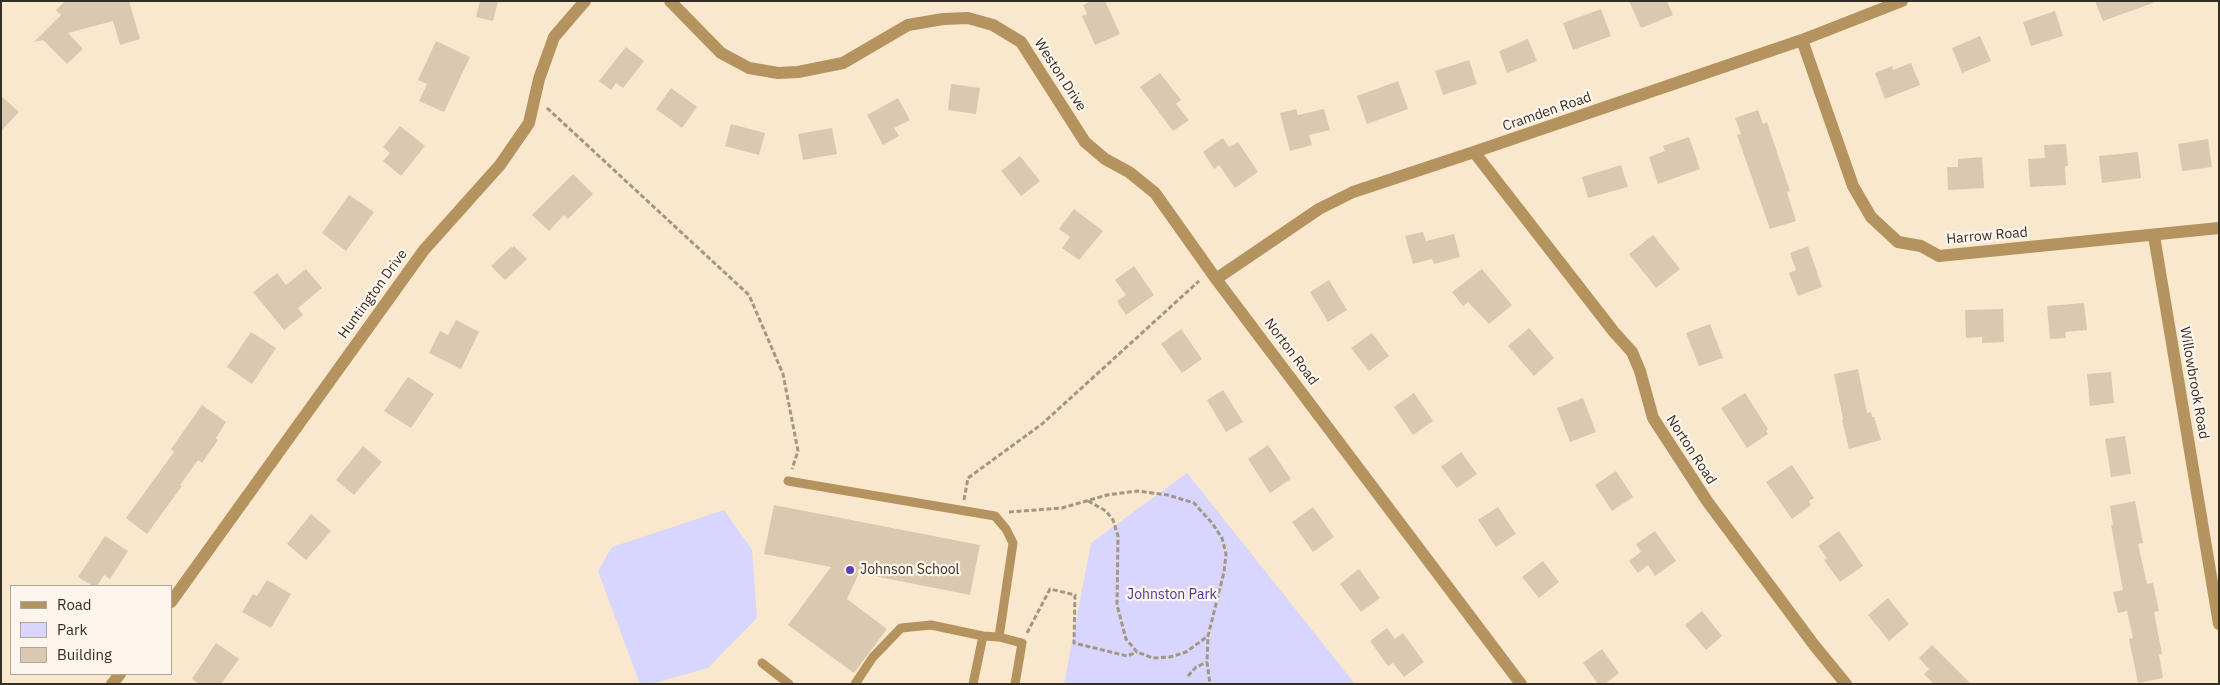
<!DOCTYPE html>
<html>
<head>
<meta charset="utf-8">
<style>
  body { margin:0 }
  #map { position:relative; width:2220px; height:685px; overflow:hidden; background:#f9e8ce; font-family:"IBM Plex Sans",sans-serif }
  canvas { display:block }
  .frame { position:absolute; inset:0; border:2px solid #352e25; pointer-events:none }
  .legend { position:absolute; left:10px; top:585px; width:162px; height:90px; box-sizing:border-box; background:#fef6ec; border:1px solid #aea69c; margin:0; padding:6px 9px; list-style:none; font-size:15px; color:#352e25 }
  .legend li { display:flex; align-items:center; gap:10px; height:25px }
  .legend b { width:25px; border:1px solid #aea69c }
</style>
</head>
<body>
<div id="map">
<canvas width="2220" height="685"></canvas>
<div class="frame"></div>
<ul class="legend">
<li><b style="height:6px;background:#b5935e"></b>Road</li>
<li><b style="height:14px;background:#d8d6ff"></b>Park</li>
<li><b style="height:14px;background:#dac9b0"></b>Building</li>
</ul>
</div>
<script>
const ctx = document.querySelector('canvas').getContext('2d');
ctx.lineJoin = 'round';
function fillPath(path, color) {
  ctx.fillStyle = color;
  ctx.fill(path, 'evenodd');
}
function poly(rows) {
  const path = new Path2D();
  for (const r of rows) {
    path.moveTo(r[0], r[1]);
    for (let i = 2; i < r.length; i += 2) path.lineTo(r[i], r[i + 1]);
  }
  return path;
}
function trace(path, color, width, dash) {
  ctx.strokeStyle = color;
  ctx.lineWidth = width;
  ctx.lineCap = dash ? 'butt' : 'round';
  ctx.setLineDash(dash || []);
  ctx.stroke(path);
}
function label(font, color, halo, rows, align = 'center') {
  ctx.font = font + ' "IBM Plex Sans",sans-serif';
  ctx.lineWidth = 4.5;
  ctx.setLineDash([]);
  ctx.textBaseline = 'middle';
  ctx.strokeStyle = halo;
  ctx.fillStyle = color;
  for (const [text, x, y, turn = 0] of rows) {
    ctx.save();
    ctx.translate(x, y);
    ctx.rotate((+turn || 0) * Math.PI / 180);
    ctx.textAlign = isNaN(turn) ? turn : align;
    if (halo) ctx.strokeText(text, 0, 0);
    ctx.fillText(text, 0, 0);
    ctx.restore();
  }
}
const green = poly([
  [1187,473,1355,684,1064,684,1091,543],
  [724,510,752,550,757,618,708,668,651,684,640,684,598,571,612,547]
]);
const building = poly([
  [65,1,129,1,140,39,120,45,113,21,68,33,83,49,67,64,43,40,34,42,61,15,56,10],
  [480,1,498,1,493,21,476,17],
  [1091,1,1105,1,1120,34,1095,45,1082,16,1087,14,1083,5],
  [1629,1,1667,1,1673,15,1641,28],
  [2095,1,2152,1,2153,3,2103,21],
  [1601,9,1611,36,1573,50,1563,23],
  [2055,11,2063,36,2031,46,2023,22],
  [1980,36,1991,61,1962,73,1952,48],
  [1528,39,1537,61,1507,73,1499,51],
  [436,41,470,57,444,112,419,101,427,84,418,80],
  [626,47,644,61,623,88,616,83,611,90,599,81],
  [1469,60,1477,84,1443,95,1435,71],
  [1911,63,1920,85,1885,99,1875,73,1892,66,1893,70],
  [1160,73,1181,100,1176,104,1189,120,1173,131,1140,87],
  [1398,81,1408,109,1367,124,1357,96],
  [951,84,980,88,976,114,948,110],
  [671,88,697,107,682,128,656,109],
  [1,96,19,112,1,131],
  [898,98,910,120,894,128,899,136,883,145,867,115],
  [1296,109,1298,115,1324,109,1330,130,1309,135,1312,145,1290,151,1280,113],
  [1758,110,1763,124,1767,122,1790,191,1787,192,1796,221,1770,229,1737,135,1741,134,1735,118],
  [731,124,765,133,759,155,725,146],
  [400,126,425,146,401,176,383,161,390,153,383,147],
  [832,128,837,154,803,160,798,134],
  [1689,137,1700,169,1658,184,1649,157,1665,151,1663,146],
  [1223,138,1229,147,1238,142,1258,172,1235,188,1219,165,1214,169,1203,152],
  [2208,139,2212,167,2182,171,2178,144],
  [2066,144,2068,166,2065,166,2066,185,2030,187,2028,159,2045,158,2044,145],
  [2138,152,2141,178,2102,183,2099,156],
  [1020,156,1040,181,1021,196,1001,171],
  [1982,157,1984,188,1948,190,1947,167,1958,167,1958,159],
  [1621,165,1628,187,1588,198,1582,177],
  [573,174,593,194,568,219,564,215,549,231,532,215],
  [349,195,374,212,346,251,322,233],
  [1074,209,1103,231,1079,260,1062,248,1070,237,1059,229],
  [1423,232,1426,241,1454,234,1460,257,1434,264,1432,259,1413,264,1405,236],
  [1653,235,1680,269,1656,288,1629,254],
  [514,246,527,259,505,280,491,266,511,247,512,248],
  [1808,246,1822,287,1798,296,1789,273,1796,270,1790,253],
  [1134,266,1154,295,1126,315,1117,301,1126,295,1115,280],
  [306,269,322,288,298,308,303,315,284,330,253,292,277,273,286,285],
  [1482,269,1512,305,1489,324,1468,302,1463,306,1452,292],
  [1329,280,1347,310,1328,322,1310,292],
  [2084,303,2087,330,2065,332,2066,338,2050,339,2047,306],
  [2003,309,2004,342,1982,343,1982,337,1966,338,1965,310],
  [456,320,479,332,461,369,429,353,440,331,448,335],
  [1710,324,1723,358,1699,366,1686,333],
  [1529,328,1554,358,1534,376,1508,346],
  [1181,329,1202,359,1182,373,1161,344],
  [251,332,276,348,252,384,227,367],
  [1372,333,1389,356,1369,371,1351,348],
  [1858,369,1867,413,1871,412,1872,417,1874,417,1881,440,1849,449,1842,420,1843,419,1834,374],
  [2111,372,2114,403,2090,406,2087,374],
  [408,377,434,394,411,428,384,411],
  [1223,390,1243,422,1226,432,1207,400],
  [1414,393,1433,421,1413,435,1394,407],
  [1745,393,1768,429,1766,431,1768,434,1747,448,1721,408],
  [1583,398,1596,432,1570,442,1557,408],
  [202,405,226,422,216,438,218,440,202,463,198,460,180,485,182,486,147,534,126,518,174,452,171,449],
  [2125,436,2131,474,2111,477,2105,439],
  [1268,445,1291,479,1270,493,1248,459],
  [363,446,382,462,354,495,336,480],
  [1461,452,1477,474,1457,488,1441,467],
  [1792,465,1814,498,1809,501,1811,505,1792,519,1766,482],
  [1616,471,1633,497,1612,511,1595,485],
  [2135,501,2143,543,2138,544,2147,584,2153,583,2159,611,2154,612,2162,654,2159,655,2163,678,2138,683,2129,639,2133,638,2127,611,2118,613,2113,592,2123,590,2111,525,2113,525,2110,506],
  [774,505,980,545,970,595,859,573,847,599,887,629,854,673,788,625,831,567,764,554],
  [1313,507,1334,537,1313,552,1292,522],
  [1498,507,1516,534,1496,547,1478,520],
  [311,514,331,531,306,560,287,544],
  [1655,531,1676,561,1655,576,1648,565,1638,573,1629,561,1641,552,1636,544],
  [1839,531,1863,566,1840,582,1824,560,1827,558,1818,546],
  [105,536,128,551,110,579,104,575,97,586,93,586,78,577],
  [1543,561,1559,582,1539,598,1522,577],
  [1359,569,1380,598,1361,612,1340,584],
  [267,580,291,594,271,628,242,612,253,594,257,596],
  [1888,598,1909,624,1889,641,1868,615],
  [1702,611,1722,636,1706,650,1685,625],
  [1387,628,1395,639,1403,633,1424,662,1404,677,1393,663,1388,666,1370,641],
  [216,643,239,659,221,684,200,684,192,679],
  [1932,645,1971,684,1934,684,1924,674,1929,669,1919,658],
  [1602,649,1619,673,1605,684,1598,684,1583,663]
]);
const path = poly([
  [547,108,749,295,783,374,798,451,792,469],
  [964,500,968,478,1042,424,1199,281],
  [1088,501,1106,511,1113,520,1118,536,1117,605,1126,639,1137,652,1153,658,1170,657,1186,652,1208,636],
  [1009,512,1062,508,1107,495,1137,491,1168,495,1194,503,1212,523,1222,538,1226,554,1224,572,1208,636,1207,662,1210,684],
  [1027,633,1050,589,1075,595,1074,643,1127,656,1137,652],
  [1188,676,1196,667,1207,662]
]);
const lane = poly([
  [788,481,995,516,1006,529,1013,543,999,637,1022,643,1015,684],
  [762,663,789,684],
  [855,684,873,657,901,628,931,625,983,636,999,637],
  [973,684,983,636]
]);
const street = poly([
  [670,1,721,53,749,68,778,73,798,72,843,63,908,25,943,19,968,18,993,25,1021,42,1085,142,1105,159,1129,172,1155,193,1216,279,1521,684],
  [1802,40,1853,186,1871,217,1898,242,1921,246,1939,256,2219,228],
  [1474,152,1614,332,1632,352,1640,371,1653,418,1707,501,1814,645,1846,684],
  [2154,236,2219,624],
  [1216,279,1319,209,1353,192,1474,152,1802,40,1902,1],
  [171,602,424,250,500,165,529,123,539,79,554,37,585,1],
  [112,684,120,674]
]);
const markers = [
  [850,570,5,"#593fb7"]
];
const streetNames = [
  ["Weston Drive",1060,75,57],
  ["Cramden Road",1547,112,-19],
  ["Harrow Road",1987,236,-5],
  ["Huntington Drive",373,294,-54],
  ["Norton Road",1291,352,53],
  ["Willowbrook Road",2194,383,80],
  ["Norton Road",1691,450,57]
];
const poiNames = [
  ["Johnson School",860,570]
];
const parkNames = [
  ["Johnston Park",1172,595]
];
fillPath(green, '#d8d6ff');
fillPath(building, '#dac9b0');
trace(path, '#a39784', 3, [5, 2.5]);
trace(lane, '#b5935e', 9);
trace(street, '#b5935e', 12);
for (const [x, y, r, color] of markers) {
  const dot = new Path2D();
  dot.arc(x, y, r, 0, 2 * Math.PI);
  ctx.fillStyle = color;
  ctx.fill(dot);
  trace(dot, '#fef6ec', 2);
}
label('14px', '#352e25', '#fef6ec', streetNames);
label('14px', '#352e25', '#fef6ec', poiNames, 'left');
label('14px', '#4c3999', '#fef6ec', parkNames);
</script>
</body>
</html>
